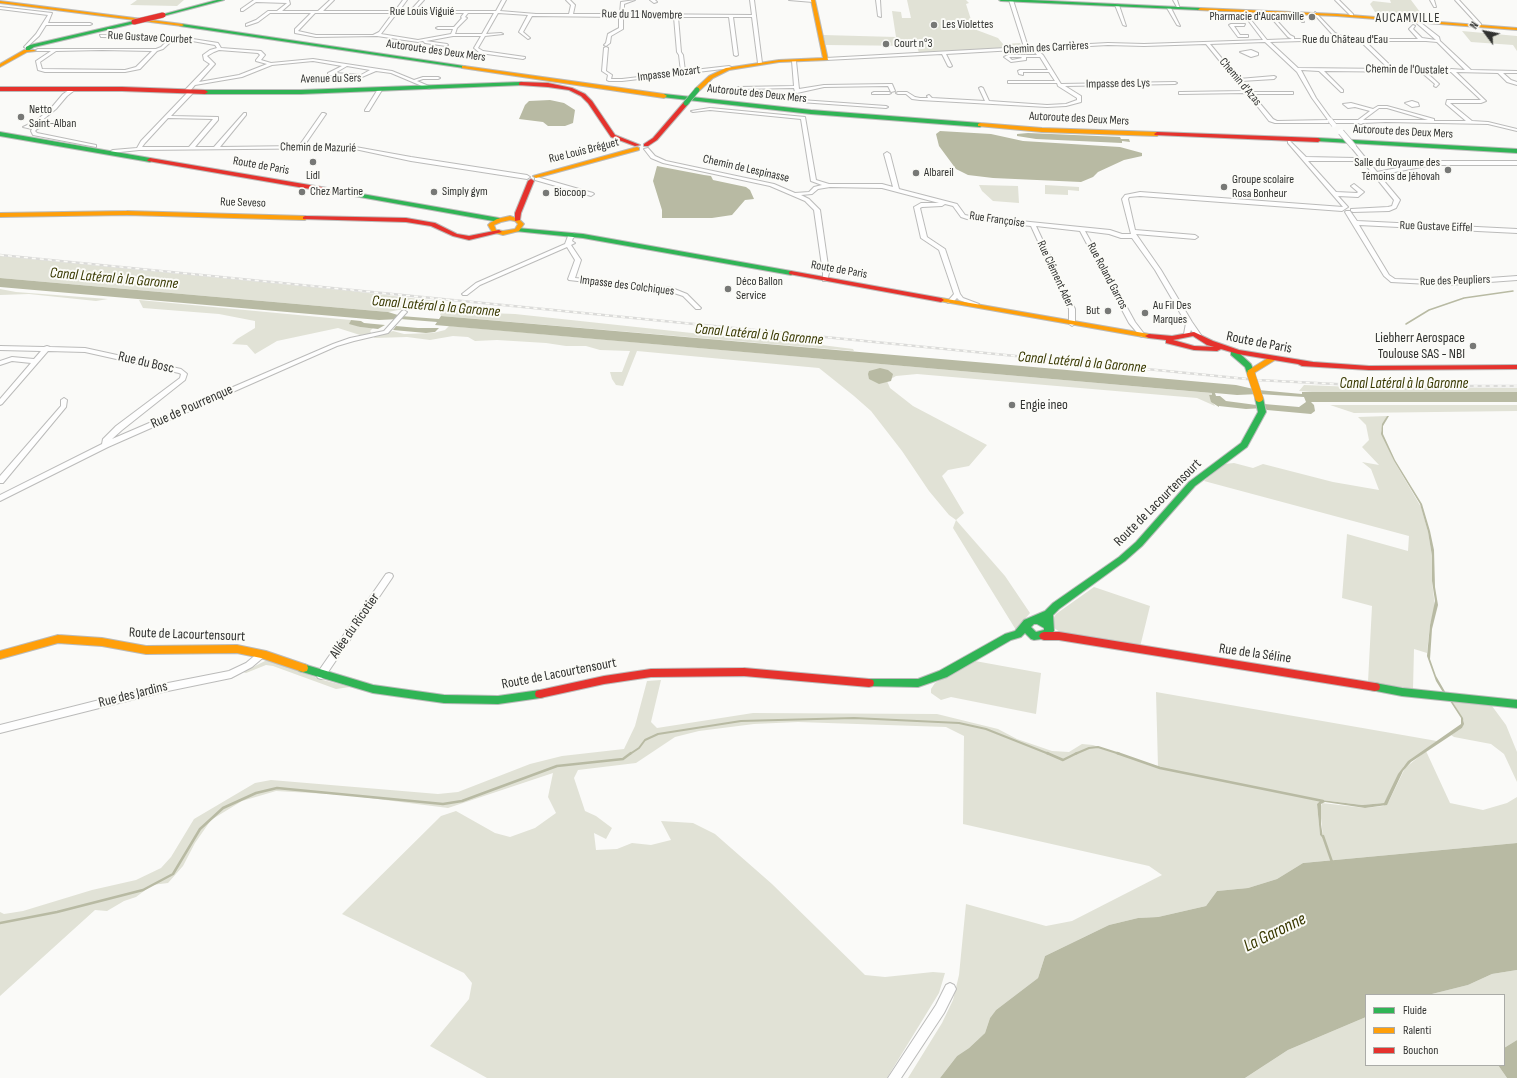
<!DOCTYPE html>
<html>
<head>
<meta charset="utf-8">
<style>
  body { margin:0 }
  #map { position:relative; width:1517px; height:1078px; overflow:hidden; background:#fafaf8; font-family:"Sofia Sans Condensed",sans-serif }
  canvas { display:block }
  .legend { position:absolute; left:1365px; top:994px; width:140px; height:72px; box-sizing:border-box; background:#fbfbf7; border:1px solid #aaaba7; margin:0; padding:5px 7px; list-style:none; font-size:12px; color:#313230 }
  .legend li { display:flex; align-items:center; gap:8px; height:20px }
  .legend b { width:20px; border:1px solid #aaaba7 }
  .north { position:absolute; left:1465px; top:12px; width:40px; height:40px; -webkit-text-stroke:3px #fbfbf7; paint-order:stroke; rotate:302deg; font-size:11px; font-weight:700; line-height:16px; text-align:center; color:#313230 }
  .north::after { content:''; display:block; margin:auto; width:14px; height:18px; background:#313230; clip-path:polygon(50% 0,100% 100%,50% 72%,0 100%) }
</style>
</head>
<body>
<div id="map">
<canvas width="1517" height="1078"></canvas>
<ul class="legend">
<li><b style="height:5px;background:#30b455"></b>Fluide</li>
<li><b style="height:5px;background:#ff9f0a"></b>Ralenti</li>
<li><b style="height:5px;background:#e5322d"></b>Bouchon</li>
</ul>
<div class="north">N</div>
</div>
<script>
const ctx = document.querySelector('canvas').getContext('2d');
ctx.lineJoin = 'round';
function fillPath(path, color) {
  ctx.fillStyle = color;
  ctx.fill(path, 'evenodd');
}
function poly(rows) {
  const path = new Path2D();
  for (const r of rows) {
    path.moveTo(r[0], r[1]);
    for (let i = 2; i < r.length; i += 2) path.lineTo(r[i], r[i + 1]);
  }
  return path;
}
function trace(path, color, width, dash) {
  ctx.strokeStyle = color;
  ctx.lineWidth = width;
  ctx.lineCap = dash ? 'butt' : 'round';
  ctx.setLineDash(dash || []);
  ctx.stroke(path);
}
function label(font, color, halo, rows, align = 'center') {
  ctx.font = font + ' "Sofia Sans Condensed",sans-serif';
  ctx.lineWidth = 4;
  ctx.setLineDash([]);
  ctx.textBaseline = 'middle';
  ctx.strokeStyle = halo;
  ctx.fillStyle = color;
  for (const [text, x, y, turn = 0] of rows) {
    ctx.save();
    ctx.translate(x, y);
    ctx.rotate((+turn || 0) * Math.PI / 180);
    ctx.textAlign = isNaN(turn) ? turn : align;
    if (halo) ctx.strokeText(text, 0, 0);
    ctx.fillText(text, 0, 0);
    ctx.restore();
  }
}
const green = poly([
  [137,0,184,0,177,6,130,5],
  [907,0,966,0,969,3,966,4,974,29,998,38,1003,44,1020,43,1023,47,921,53,919,53,917,46,826,45,823,35,896,37,892,11,901,12,902,18,911,18],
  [1390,0,1411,0,1420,12,1412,12,1417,18,1402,17,1398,13,1375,12,1370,4,1373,1,1391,3],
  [1462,31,1517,36,1517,51,1513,45,1471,42],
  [979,185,1018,186,1019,203,993,201,982,191],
  [1045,185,1079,187,1079,191,1068,190,1068,195,1045,194],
  [0,256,351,291,437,301,430,304,388,312,0,278],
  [0,289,16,292,108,299,96,301,29,294,0,295],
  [139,300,351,320,350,322,360,327,373,328,370,331,372,334,360,335,338,328,277,341,255,354,247,345,232,344,237,339,255,328,255,321,219,314,143,308],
  [451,307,488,313,515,314,692,333,798,342,853,349,854,351,441,316,440,314,445,309],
  [449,326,1212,393,1212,395,1209,395,1210,398,1215,406,1197,398,917,374,896,376,887,381,890,388,913,406,987,445,969,466,948,470,942,476,964,513,956,520,1005,576,1030,613,1016,630,953,528,956,520,949,515,929,491,902,451,871,411,854,396,819,368,637,351,623,386,616,385,612,379,610,372,622,372,630,351,600,350,586,346,566,346,546,343,497,340,475,341,468,337,453,336,430,340,407,337,374,338,375,336,393,331,404,334,433,333,445,330],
  [1304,385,1355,387,1517,388,1517,392,1325,393,1299,391],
  [1330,405,1517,405,1517,411,1354,413],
  [1387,416,1381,431,1394,461,1421,507,1428,532,1432,556,1432,581,1435,607,1430,625,1427,653,1414,649,1413,689,1368,682,1372,606,1342,598,1347,534,1408,551,1409,536,1204,481,1224,464,1234,463,1253,468,1263,464,1333,482,1379,490,1371,469,1362,462,1379,465,1362,447,1369,440,1366,425,1358,417],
  [1094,587,1150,606,1140,647,1060,632,1054,628,1052,621,1056,614],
  [267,660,323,680,350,687,336,689,273,666,266,665,246,673,243,672],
  [975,661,1041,673,1036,714,951,697,941,700,931,693,931,689,935,683],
  [661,680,651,722,657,728,753,713,937,714,998,729,1017,739,1052,751,1069,752,1082,744,1093,745,1158,767,1156,692,1437,741,1404,766,1384,803,1362,805,1321,800,1317,804,1320,835,1323,837,1320,809,1322,803,1365,808,1383,806,1389,801,1405,768,1426,751,1450,803,1483,810,1507,803,1517,797,1517,843,1303,863,1277,879,1248,888,1217,891,1206,906,1158,917,1138,918,1109,925,1045,956,1038,978,996,1010,990,1018,985,1033,969,1048,957,1056,940,1078,908,1078,942,1023,953,1000,959,975,966,904,1046,926,1072,921,1162,875,1149,866,963,824,964,736,946,727,798,722,754,724,699,731,675,737,636,763,578,770,574,778,585,811,596,816,612,828,606,839,594,833,596,850,617,849,632,843,651,845,671,840,661,821,693,823,715,834,772,884,865,975,885,977,933,972,945,973,939,993,887,1078,487,1078,430,1046,469,999,472,983,464,973,342,914,441,816,456,811,495,833,510,837,535,828,556,813,548,797,553,773,448,808,346,795,276,791,242,801,211,820,195,843,183,866,168,883,152,885,136,897,124,901,107,911,95,910,0,996,0,912,4,914,23,911,92,890,136,880,161,868,171,857,194,819,255,783,271,780,438,794,458,792,530,764,562,756,624,749,635,726,647,681],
  [1452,701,1492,706,1506,725,1517,752,1517,782,1504,754,1491,744,1454,737,1451,735,1462,728,1464,721],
  [1517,970,1517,1040,1504,1048,1504,995,1428,995,1468,985,1492,974],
  [1366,1017,1366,1065,1498,1065,1507,1078,1245,1078,1288,1050]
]);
const water = poly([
  [550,100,564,103,575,110,573,123,565,126,548,126,543,122,519,119,525,105,529,101],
  [940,131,991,134,1023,141,1120,147,1142,153,1142,156,1124,160,1098,172,1093,177,1081,182,993,178,968,175,956,169,939,146,936,134],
  [1028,133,1120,137,1121,139,1129,139,1130,142,1122,141,1122,143,1036,139,1017,136,1017,134],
  [657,166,704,175,711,176,713,180,746,187,750,190,754,199,745,200,732,215,712,218,662,218,662,210,653,181],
  [0,278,388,312,401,316,439,319,441,316,1022,366,1236,385,1258,390,1302,394,1302,392,1517,392,1517,402,1311,402,1314,405,1315,411,1311,414,1267,410,1265,408,1246,409,1219,406,1219,407,1211,402,1209,395,1212,395,1212,393,435,325,437,322,400,319,379,320,0,287],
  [1215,393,1237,395,1259,394,1304,397,1306,402,1299,407,1264,404,1264,406,1226,401,1220,396,1216,396],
  [351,320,361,321,364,323,385,325,378,329,360,327,349,324],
  [396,326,418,328,439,328,435,332,426,333,393,330],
  [880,368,888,370,893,374,891,381,879,384,869,379,868,374,869,371],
  [1387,416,1389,416,1383,426,1383,434,1395,460,1422,504,1430,531,1434,550,1435,587,1438,605,1432,629,1430,659,1436,676,1447,695,1444,694,1436,681,1427,656,1430,625,1435,601,1432,581,1432,556,1428,532,1420,504,1394,461,1381,434,1382,424],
  [1450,701,1452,701,1463,718,1464,724,1462,728,1411,762,1403,771,1387,805,1365,808,1325,802,1321,804,1321,824,1323,838,1320,835,1317,804,1321,800,1362,805,1384,803,1398,774,1408,761,1461,724,1461,718],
  [1517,843,1517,970,1492,974,1468,985,1428,995,1366,995,1366,1017,1288,1050,1245,1078,940,1078,957,1056,969,1048,985,1033,990,1018,996,1010,1038,978,1045,956,1109,925,1138,918,1158,917,1206,906,1217,891,1248,888,1277,879,1303,863],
  [1517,1040,1517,1078,1507,1078,1498,1065,1504,1065,1504,1048]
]);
const streamFar2 = poly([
  [1406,324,1429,310,1464,298,1513,291]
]);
const streamFar1 = poly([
  [630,754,639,748,645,740,658,734,741,721,854,718,959,723,986,729,1049,754],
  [1075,754,1089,748,1098,747,1120,754]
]);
const stream = poly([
  [1047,753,1063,760,1077,753],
  [1117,753,1160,768,1323,801],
  [1323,836,1332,862],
  [0,923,57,912,143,890,173,874,200,829,223,808,256,793,277,788,443,804,462,801,557,766,623,759,631,753]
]);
const street = poly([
  [254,0,289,0,290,4,282,11,318,11,330,0,334,0,323,11,395,11,403,0,407,0,399,11,410,11,420,0,424,0,414,11,496,11,502,0,506,0,500,11,536,14,569,14,571,5,566,0,570,0,575,5,573,14,620,14,621,2,635,0,624,4,624,14,752,15,750,0,754,0,762,63,760,64,758,63,752,17,733,17,738,55,736,56,734,55,729,17,678,17,681,52,683,55,685,71,729,66,731,67,731,68,622,81,609,81,607,80,608,75,602,71,604,48,606,47,608,48,606,71,612,75,611,79,622,79,681,72,679,55,677,52,674,17,623,17,623,29,611,36,610,43,606,46,604,45,606,43,608,34,619,28,619,17,532,16,523,32,530,38,528,39,519,32,528,15,498,13,486,34,501,33,503,34,485,36,478,48,483,51,525,57,525,58,523,59,480,53,474,48,481,36,453,36,426,41,447,44,448,45,446,46,425,43,423,41,418,42,377,36,316,37,295,33,295,29,311,13,270,13,258,22,246,26,246,24,256,20,268,11,277,11,287,3,256,2,243,11,241,11,241,9,254,0],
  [315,13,393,13,379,32,373,35,316,35,298,31,315,13],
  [397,13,464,13,461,17,462,18,454,27,438,27,436,28,438,29,453,29,451,34,418,40,381,34,397,13],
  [468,13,494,13,482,34,455,34,457,28,467,18,465,17,468,13],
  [650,0,655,0,657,2,654,3,650,0],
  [789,0,814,0,815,1,813,2,789,0],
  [876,0,880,0,881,17,878,16,876,0],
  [1009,0,1013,0,1028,47,1032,46,1034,47,1108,43,1144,44,1263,40,1241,11,1243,10,1267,40,1292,39,1288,37,1267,13,1268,11,1290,35,1294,37,1294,39,1342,39,1333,35,1314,14,1315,12,1335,33,1348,39,1418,39,1409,29,1413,25,1415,26,1413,29,1422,38,1436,40,1413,20,1416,19,1439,37,1440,41,1471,70,1517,71,1517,73,1503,73,1511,80,1517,82,1517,85,1507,82,1498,73,1456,72,1486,101,1481,103,1450,103,1472,121,1488,122,1517,129,1517,131,1488,124,1386,122,1363,123,1361,124,1358,123,1275,123,1269,121,1247,93,1179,94,1179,92,1181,92,1244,91,1206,44,1144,46,1108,45,1036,49,1043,55,1061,84,1175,82,1177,83,1175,84,1065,86,1081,96,1081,102,1066,106,1047,107,920,100,912,99,906,94,898,94,896,93,898,92,907,92,915,97,920,98,928,98,927,96,929,95,932,98,985,101,979,88,981,87,983,88,989,101,1047,105,1066,104,1077,100,1077,98,1058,86,1057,83,1008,83,1008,81,1055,81,1049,72,1023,72,1023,75,1019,74,1018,71,1020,70,1048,70,1040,57,1026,57,1026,60,1011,62,1004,57,1008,55,1037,55,1032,49,946,54,952,66,950,67,948,66,942,54,826,60,824,59,826,58,1024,47,1009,0],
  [1303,41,1360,41,1389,69,1298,68,1270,42,1303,41],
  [1365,41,1426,41,1437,42,1465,70,1451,69,1449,70,1394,69,1365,41],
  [1265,42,1297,72,1312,98,1328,120,1277,121,1273,119,1252,94,1293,94,1293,92,1250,92,1241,81,1274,79,1276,77,1274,76,1239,79,1210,44,1265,42],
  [1009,57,1021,57,1022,58,1012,60,1009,57],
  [1301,70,1319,71,1341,92,1343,92,1343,90,1324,71,1421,72,1435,84,1434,86,1436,87,1439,84,1426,72,1451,72,1481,100,1447,100,1446,104,1466,121,1434,121,1434,119,1387,106,1378,106,1373,109,1351,103,1343,104,1348,108,1355,107,1370,111,1358,120,1332,120,1316,98,1301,70],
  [1379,108,1387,108,1428,120,1363,120,1379,108],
  [1173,0,1177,0,1180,9,1178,9,1173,0],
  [1335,0,1339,0,1353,14,1353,16,1351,16,1335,0],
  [1430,0,1434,0,1436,7,1434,7,1430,0],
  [1455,0,1459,0,1481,24,1481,26,1479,26,1455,0],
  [1117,4,1119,5,1126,26,1123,25,1115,5,1117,4],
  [0,7,52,13,48,23,90,23,92,24,90,25,46,25,39,36,26,48,24,47,36,34,48,15,0,9,0,7],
  [1169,7,1171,8,1180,26,1177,25,1167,8,1169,7],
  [1295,12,1297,12,1304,22,1302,22,1295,12],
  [1231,24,1245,24,1244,26,1234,26,1240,35,1248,35,1248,37,1238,37,1229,25,1231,24],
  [100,35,174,36,218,43,221,48,261,51,265,55,261,60,271,63,313,59,392,71,414,80,423,77,438,77,440,78,438,79,423,79,417,81,431,87,431,88,429,89,391,73,376,71,362,77,330,75,328,74,328,73,342,66,313,61,272,65,242,77,195,85,190,91,193,91,193,93,171,116,218,117,218,120,195,147,214,147,244,113,246,113,246,115,220,147,299,146,322,113,324,113,326,114,304,146,350,146,411,157,527,175,530,177,527,179,411,161,350,148,139,150,111,153,111,151,113,150,137,148,141,141,187,93,184,93,184,91,210,64,204,60,203,55,210,50,217,48,215,45,175,38,163,49,157,51,140,69,125,72,45,72,38,70,36,61,51,51,37,51,36,50,38,49,156,49,161,47,170,38,101,37,100,35],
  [102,50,152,51,136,67,125,70,42,69,40,62,56,51,102,50],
  [219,50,258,53,260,55,256,60,256,61,267,64,239,75,199,82,215,64,207,56,214,52,219,50],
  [347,66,370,70,361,75,335,73,347,66],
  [168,118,213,119,189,147,142,147,145,143,168,118],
  [1251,50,1258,53,1258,55,1251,57,1240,52,1251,50],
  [794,60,796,61,799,89,824,85,890,84,892,84,895,91,891,92,888,86,824,87,797,93,795,92,794,88,739,89,737,88,739,87,794,86,792,61,794,60],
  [72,88,76,89,67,96,56,109,40,122,46,123,46,125,37,129,35,131,37,133,96,145,96,147,33,135,31,131,32,129,23,127,36,121,52,107,63,94,72,88],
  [36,124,39,124,34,126,31,126,36,124],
  [378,89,382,90,369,111,365,111,365,110,378,89],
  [874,92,889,92,891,93,889,94,872,94,872,93,874,92],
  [796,96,801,100,886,106,888,107,886,108,800,102,795,100,794,97,796,96],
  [1412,101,1418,103,1419,106,1412,107,1405,103,1412,101],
  [710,108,805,117,816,180,829,184,882,184,893,187,884,154,887,152,890,154,899,189,957,204,965,215,970,216,1110,230,1122,234,1131,234,1122,199,1125,195,1140,192,1343,207,1288,143,1288,141,1290,141,1306,157,1355,158,1356,159,1353,161,1308,161,1336,192,1357,193,1358,192,1351,186,1354,184,1364,192,1358,197,1338,196,1348,207,1342,211,1140,196,1129,197,1128,199,1135,230,1195,235,1198,237,1195,239,1136,234,1161,270,1192,322,1201,335,1198,337,1196,336,1191,330,1189,335,1185,335,1184,334,1186,323,1155,270,1132,238,1121,238,1109,234,1085,231,1135,322,1145,335,1142,337,1140,336,1129,323,1080,231,1036,226,1075,309,1075,324,1072,326,1069,324,1069,309,1031,226,967,219,961,217,953,206,945,204,942,206,922,207,920,208,927,237,945,249,960,294,963,298,979,304,976,306,974,305,959,300,957,298,952,303,948,303,947,302,954,294,939,250,921,238,914,207,921,203,939,203,882,188,830,187,818,189,812,194,801,195,809,199,820,210,829,273,827,281,823,281,823,273,814,210,805,201,770,186,663,163,651,158,644,149,648,148,655,156,666,161,774,184,795,193,809,192,814,187,822,185,811,181,801,119,710,110,693,112,691,111,710,108],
  [1351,145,1355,145,1377,172,1432,161,1517,161,1517,165,1432,165,1379,175,1400,200,1396,208,1389,211,1353,212,1351,211,1351,209,1388,207,1392,206,1394,200,1351,147,1351,145],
  [537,177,593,193,594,194,591,196,535,180,535,178,537,177],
  [1346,211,1350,211,1357,221,1517,229,1517,233,1359,225,1389,275,1395,279,1448,281,1517,276,1517,280,1448,285,1391,282,1384,276,1345,212,1346,211],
  [574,233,577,235,573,238,572,241,575,243,571,245,581,260,575,278,672,288,687,294,701,308,700,309,696,309,683,296,671,292,569,280,568,279,575,260,567,247,480,285,467,295,463,295,462,294,476,283,565,244,568,236,574,233],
  [404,310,407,312,388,333,354,341,337,346,108,447,0,501,0,495,102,444,103,439,116,426,180,378,181,374,179,373,85,352,48,351,2,404,0,405,0,399,31,363,12,361,0,365,0,361,12,357,34,359,41,351,0,350,0,346,44,347,47,346,50,347,85,348,181,369,186,373,187,374,185,380,122,430,112,439,333,344,350,338,384,331,402,311,404,310],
  [64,398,67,400,66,407,3,483,0,483,0,476,61,406,61,400,64,398],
  [389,573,392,574,393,576,392,578,324,678,321,679,318,678,316,675,318,672,386,574,389,573],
  [262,651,265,652,266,654,265,656,252,667,231,678,163,692,0,733,0,725,163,684,229,671,246,663,259,652,262,651],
  [950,983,954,985,956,989,944,1013,901,1078,888,1078,936,1005,946,985,950,983]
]);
const fast = poly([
  [217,0,224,0,163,16,161,15,217,0],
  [999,0,1030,0,1200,8,1202,9,1200,10,1001,1,999,0],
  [134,21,136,23,34,47,28,51,26,50,26,47,30,45,134,21],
  [182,24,464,66,466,67,464,68,180,26,182,24],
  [521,82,523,83,523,85,301,94,205,94,202,92,205,90,301,90,521,82],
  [664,94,811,110,980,123,983,125,980,127,811,114,662,97,662,95,664,94],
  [0,132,150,158,153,160,150,162,0,136,0,132],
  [1318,138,1517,149,1517,153,1316,141,1315,140,1318,138],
  [345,191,499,218,502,220,499,222,343,194,342,193,345,191],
  [517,228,583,234,791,271,794,273,791,275,583,238,515,231,514,230,517,228],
  [1231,351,1237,351,1251,364,1255,374,1254,376,1248,376,1245,367,1231,355,1231,351],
  [1256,396,1262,396,1263,398,1266,412,1247,447,1195,486,1142,546,1125,561,1059,609,1053,615,1054,631,1049,638,1034,640,1031,639,1025,633,1021,637,1011,640,947,677,918,687,865,686,864,683,865,680,869,679,918,679,939,671,1005,634,1015,631,1024,620,1045,611,1053,603,1119,557,1136,542,1189,482,1241,443,1258,412,1255,398,1256,396],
  [1034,624,1037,624,1044,628,1044,630,1036,632,1031,627,1034,624],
  [303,664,373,685,444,695,498,696,540,690,544,691,545,694,544,697,540,698,498,704,444,703,373,693,299,671,298,668,299,665,303,664],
  [1375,683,1402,688,1517,700,1517,708,1402,696,1371,690,1370,687,1371,684,1375,683]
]);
const slow = poly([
  [811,0,815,0,828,60,779,62,729,70,713,78,699,91,695,91,695,89,709,76,726,68,779,60,823,58,811,0],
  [0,1,182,24,184,25,182,26,0,3,0,1],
  [1200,8,1337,14,1517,28,1517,30,1337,16,1198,10,1200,8],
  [24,50,34,50,36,51,27,52,0,67,0,64,24,50],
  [464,66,664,94,667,96,664,98,462,68,462,66,464,66],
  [980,123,1042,128,1157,132,1160,134,1157,136,1042,132,978,126,978,124,980,123],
  [637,147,639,148,639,150,536,178,533,176,637,147],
  [127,211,305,216,308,218,305,220,127,215,0,217,0,213,127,211],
  [510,216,519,219,524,224,519,231,503,235,492,232,488,225,490,223,497,219,510,216],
  [510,220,515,221,518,224,515,229,503,231,496,230,494,225,501,222,510,220],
  [941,298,1149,334,1153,336,1149,338,939,301,939,299,941,298],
  [1268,358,1274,358,1275,360,1254,373,1251,373,1247,371,1268,358],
  [58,635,102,638,146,646,237,645,266,651,307,665,308,668,307,671,303,672,261,658,237,653,146,654,102,646,58,643,0,659,0,651,58,635]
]);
const jam = poly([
  [521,82,548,83,572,88,585,94,592,101,615,135,640,145,635,146,611,137,588,103,581,96,569,90,548,87,519,85,519,83,521,82],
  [0,87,122,87,205,90,208,92,205,94,122,91,0,91,0,87],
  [684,102,689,103,657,140,648,146,644,146,644,144,653,138,684,102],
  [1157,132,1318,138,1321,140,1318,142,1155,135,1154,134,1157,132],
  [150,158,345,191,348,193,345,195,148,161,147,160,150,158],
  [531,179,534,181,521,213,520,220,515,221,515,213,528,181,531,179],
  [305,216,406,218,435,223,457,234,469,236,499,230,502,232,469,240,453,236,431,226,406,222,303,219,303,217,305,216],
  [791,271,941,298,944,300,941,302,789,274,789,272,791,271],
  [1194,332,1213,341,1239,350,1313,362,1369,366,1517,365,1517,369,1369,370,1302,366,1298,364,1238,354,1221,349,1217,351,1194,350,1166,343,1166,340,1149,338,1145,336,1149,334,1172,336,1194,332],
  [1193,336,1207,345,1214,347,1194,346,1173,340,1193,336],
  [1044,632,1059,632,1375,683,1379,684,1380,687,1379,690,1375,691,1059,640,1044,640,1041,639,1039,636,1041,633,1044,632],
  [744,668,869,679,873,680,874,683,873,686,869,687,744,676,651,677,604,684,540,698,536,697,535,694,536,691,540,690,604,676,651,669,744,668]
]);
const rail = poly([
  [0,255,1257,380,1375,386,1517,386]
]);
const streetBridgeFar1 = poly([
  [1330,120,1334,125]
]);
const streetBridge = poly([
  [1341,132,1353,146]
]);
const fastBridge = poly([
  [686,103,697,90]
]);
const slowBridge = poly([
  [1251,374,1259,398]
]);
const jamBridge = poly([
  [134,22,163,15]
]);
const markers = [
  [1312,17,4,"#777876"],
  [934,25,4,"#777876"],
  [886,44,4,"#777876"],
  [21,117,4,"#777876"],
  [313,162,4,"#777876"],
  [1448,170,4,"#777876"],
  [916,173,4,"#777876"],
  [1224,187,4,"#777876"],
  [302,192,4,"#777876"],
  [434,192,4,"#777876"],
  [546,193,4,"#777876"],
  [728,289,4,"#777876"],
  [1108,311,4,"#777876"],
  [1145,313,4,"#777876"],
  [1473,346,4,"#777876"],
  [1012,405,4,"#777876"]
];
const farStreetnames = [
  ["Rue Louis Viguié",422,12],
  ["Rue du 11 Novembre",642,15,1],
  ["Rue Gustave Courbet",150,38,3],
  ["Rue du Château d'Eau",1345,40],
  ["Chemin des Carrières",1046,48,-3],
  ["Autoroute des Deux Mers",436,51,8],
  ["Chemin de l'Oustalet",1407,70,1],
  ["Impasse Mozart",669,74,-7],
  ["Avenue du Sers",331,79,-1],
  ["Chemin d'Azas",1240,82,50],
  ["Impasse des Lys",1118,84,-1],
  ["Autoroute des Deux Mers",757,94,6],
  ["Autoroute des Deux Mers",1079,119,3],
  ["Autoroute des Deux Mers",1403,132,3],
  ["Chemin de Mazurié",318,148,1],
  ["Rue Louis Bréguet",584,151,-14],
  ["Route de Paris",261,166,10],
  ["Chemin de Lespinasse",746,169,13],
  ["Rue Seveso",243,203,2],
  ["Rue Françoise",997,220,8],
  ["Rue Gustave Eiffel",1436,227,2],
  ["Route de Paris",839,270,10],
  ["Rue Clément Ader",1055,274,65],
  ["Rue Roland Garros",1107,276,62],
  ["Rue des Peupliers",1455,281,-2],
  ["Impasse des Colchiques",627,286,7]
];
const farPoinames = [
  ["Pharmacie d'Aucamville",1304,17,"right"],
  ["Les Violettes",942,25],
  ["Court n°3",894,44],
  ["Netto",29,110],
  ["Saint-Alban",29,124],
  ["Salle du Royaume des",1440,163,"right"],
  ["Témoins de Jéhovah",1440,177,"right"],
  ["Albareil",924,173],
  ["Lidl",313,176,"center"],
  ["Groupe scolaire",1232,180],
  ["Rosa Bonheur",1232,194],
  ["Chez Martine",310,192],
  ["Simply gym",442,192],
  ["Biocoop",554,193],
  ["Déco Ballon",736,282],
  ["Service",736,296],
  ["Au Fil Des",1153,306],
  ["Marques",1153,320],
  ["But",1100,311,"right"]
];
const farQuarternames = [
  ["AUCAMVILLE",1408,19]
];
const poiNames = [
  ["Liebherr Aerospace",1465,338],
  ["Toulouse SAS - NBI",1465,354],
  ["Engie ineo",1020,405,"left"]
];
const streetNames = [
  ["Route de Paris",1259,343,11],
  ["Rue du Bosc",146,363,13],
  ["Rue de Pourrenque",192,407,-24],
  ["Route de Lacourtensourt",1158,503,-45],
  ["Allée du Ricotier",355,626,-55],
  ["Route de Lacourtensourt",187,635,2],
  ["Rue de la Séline",1255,654,8],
  ["Route de Lacourtensourt",559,674,-11],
  ["Rue des Jardins",133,695,-14]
];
const waterNames = [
  ["Canal Latéral à la Garonne",114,279,5],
  ["Canal Latéral à la Garonne",436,307,5],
  ["Canal Latéral à la Garonne",759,335,5],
  ["Canal Latéral à la Garonne",1082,363,5],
  ["Canal Latéral à la Garonne",1404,384]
];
const nearWaternames = [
  ["La Garonne",1275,933,-26]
];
fillPath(green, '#e1e2d6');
fillPath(water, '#b8baa3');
trace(streamFar2, '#b8baa3', 1.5);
trace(streamFar1, '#b8baa3', 2);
trace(stream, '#b8baa3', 2.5);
trace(street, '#bbbbba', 2);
trace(fast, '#bbbbba', 2);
trace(slow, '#bbbbba', 2);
trace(jam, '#bbbbba', 2);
fillPath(street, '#fefefe');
fillPath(fast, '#30b455');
fillPath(slow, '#ff9f0a');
fillPath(jam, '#e5322d');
trace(rail, '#dbdbd9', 2.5);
trace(rail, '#fbfbf7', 1.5, [4]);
trace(streetBridgeFar1, '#bbbbba', 5.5, []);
trace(streetBridge, '#bbbbba', 7, []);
trace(fastBridge, '#bbbbba', 6, []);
trace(slowBridge, '#bbbbba', 9, []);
trace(jamBridge, '#bbbbba', 6, []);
trace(streetBridgeFar1, '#fefefe', 4.5);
trace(streetBridge, '#fefefe', 5.5);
trace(fastBridge, '#30b455', 5);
trace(slowBridge, '#ff9f0a', 8);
trace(jamBridge, '#e5322d', 5);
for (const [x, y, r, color] of markers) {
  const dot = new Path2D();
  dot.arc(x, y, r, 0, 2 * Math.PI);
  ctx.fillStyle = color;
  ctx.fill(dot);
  trace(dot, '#fbfbf7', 1.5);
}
label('12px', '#313230', '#fbfbf7', farStreetnames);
label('12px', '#313230', '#fbfbf7', farPoinames, 'left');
ctx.letterSpacing = '1px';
label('13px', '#313230', '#fbfbf7', farQuarternames);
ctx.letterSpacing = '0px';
label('14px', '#313230', '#fbfbf7', poiNames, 'right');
label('14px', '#313230', '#fbfbf7', streetNames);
label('italic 15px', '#383800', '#fbfbf7', waterNames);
label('italic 18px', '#383800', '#fbfbf7', nearWaternames);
</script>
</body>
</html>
